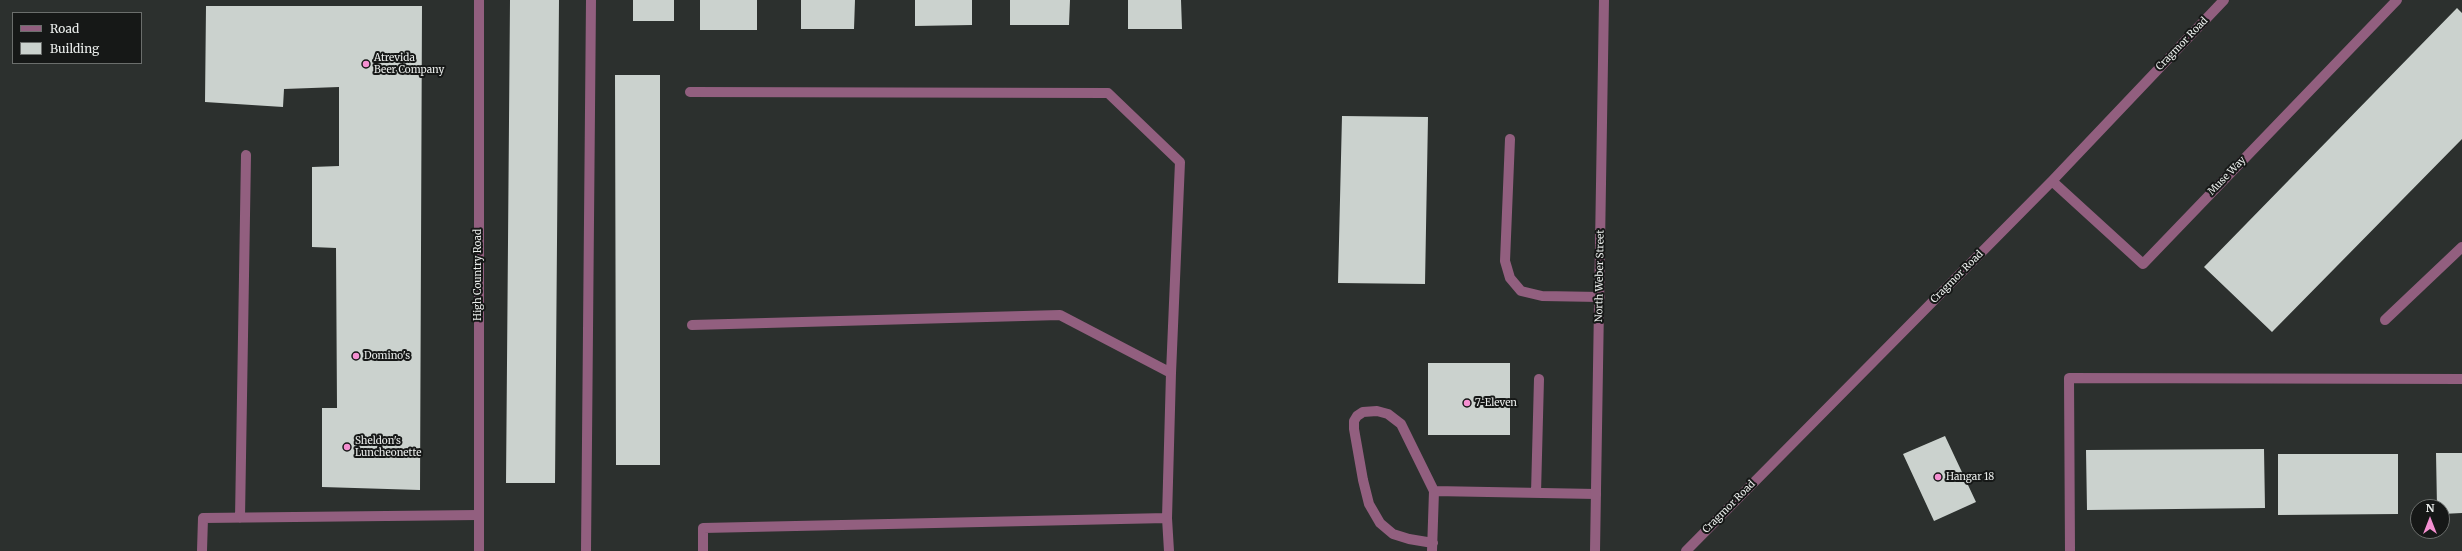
<!DOCTYPE html>
<html>
<head>
<meta charset="utf-8">
<style>
  body { margin:0 }
  #map { position:relative; width:2462px; height:551px; overflow:hidden; background:#2c302e; font-family:Merriweather,serif }
  canvas { display:block }
  .legend { position:absolute; left:12px; top:12px; width:130px; height:52px; box-sizing:border-box; background:#161817; border:1px solid #6b6e6c; margin:0; padding:5px 7px; list-style:none; font-size:12px; color:#ebeeec }
  .legend li { display:flex; align-items:center; gap:8px; height:20px }
  .legend b { width:20px; border:1px solid #6b6e6c }
  .north { position:absolute; left:2410px; top:499px; width:40px; height:40px; box-sizing:border-box; background:#161817; border:1px solid #6b6e6c; border-radius:50%; rotate:0deg; font-size:11px; font-weight:700; line-height:16px; text-align:center; color:#ebeeec }
  .north::after { content:''; display:block; margin:auto; width:14px; height:18px; background:#f590d1; clip-path:polygon(50% 0,100% 100%,50% 72%,0 100%) }
</style>
</head>
<body>
<div id="map">
<canvas width="2462" height="551"></canvas>
<ul class="legend">
<li><b style="height:5px;background:#925f7f"></b>Road</li>
<li><b style="height:11px;background:#cbd2ce"></b>Building</li>
</ul>
<div class="north">N</div>
</div>
<script>
const ctx = document.querySelector('canvas').getContext('2d');
ctx.lineJoin = 'round';
function fillPath(path, color) {
  ctx.fillStyle = color;
  ctx.fill(path, 'evenodd');
}
function poly(rows) {
  const path = new Path2D();
  for (const r of rows) {
    path.moveTo(r[0], r[1]);
    for (let i = 2; i < r.length; i += 2) path.lineTo(r[i], r[i + 1]);
  }
  return path;
}
function trace(path, color, width, dash) {
  ctx.strokeStyle = color;
  ctx.lineWidth = width;
  ctx.lineCap = dash ? 'butt' : 'round';
  ctx.setLineDash(dash || []);
  ctx.stroke(path);
}
function label(font, color, halo, rows, align = 'center') {
  ctx.font = font + ' Merriweather,serif';
  ctx.lineWidth = 4;
  ctx.setLineDash([]);
  ctx.textBaseline = 'middle';
  ctx.strokeStyle = halo;
  ctx.fillStyle = color;
  for (const [text, x, y, turn = 0] of rows) {
    ctx.save();
    ctx.translate(x, y);
    ctx.rotate((+turn || 0) * Math.PI / 180);
    ctx.textAlign = isNaN(turn) ? turn : align;
    if (halo) ctx.strokeText(text, 0, 0);
    ctx.fillText(text, 0, 0);
    ctx.restore();
  }
}
const building = poly([
  [510,0,559,0,555,483,506,483],
  [633,0,674,0,674,21,633,21],
  [700,0,757,0,757,30,700,30],
  [801,0,855,0,854,29,801,29],
  [915,0,972,0,972,25,915,26],
  [1010,0,1070,0,1069,25,1010,25],
  [1128,0,1181,0,1182,29,1128,29],
  [206,6,422,6,420,490,322,487,322,408,337,408,336,248,312,247,312,167,339,166,339,87,284,89,283,107,205,102],
  [2457,8,2462,13,2462,139,2272,332,2204,267],
  [615,75,660,75,660,465,616,465],
  [1342,116,1428,117,1425,284,1338,283],
  [1428,363,1510,363,1510,435,1428,435],
  [1945,436,1976,502,1934,521,1903,454],
  [2264,449,2265,508,2087,510,2086,450],
  [2436,453,2462,453,2462,513,2442,514,2442,507,2437,507],
  [2278,454,2398,454,2398,514,2278,515]
]);
const service = poly([
  [690,92,1108,93,1180,162,1171,373,1167,518,1169,551],
  [1510,139,1505,261,1510,278,1521,291,1542,296,1600,297],
  [2385,320,2462,247],
  [692,325,1060,315,1171,373],
  [1536,493,1539,379],
  [240,518,246,155],
  [1433,543,1409,539,1393,534,1380,523,1369,504,1363,480,1354,429,1354,421,1357,416,1363,412,1377,411,1388,414,1401,424,1434,491],
  [202,551,203,518,478,515],
  [586,551,591,0],
  [703,551,703,528,1167,518],
  [1432,551,1434,491,1596,494],
  [2070,551,2069,378,2462,379]
]);
const minor = poly([
  [479,0,479,551],
  [2052,181,2143,264,2397,0],
  [1595,551,1604,0],
  [1686,551,2052,181,2224,0]
]);
const markers = [
  [366,64,4,"#f590d1"],
  [356,356,4,"#f590d1"],
  [1467,403,4,"#f590d1"],
  [347,447,4,"#f590d1"],
  [1938,477,4,"#f590d1"]
];
const streetNames = [
  ["Cragmor Road",2182,44,-46],
  ["Muse Way",2227,176,-46],
  ["High Country Road",478,275,-90],
  ["North Weber Street",1600,276,-89],
  ["Cragmor Road",1957,277,-45],
  ["Cragmor Road",1729,507,-45]
];
const poiNames = [
  ["Atrevida",374,58],
  ["Beer Company",374,70],
  ["Domino's",364,356],
  ["7-Eleven",1475,403],
  ["Sheldon's",355,441],
  ["Luncheonette",355,453],
  ["Hangar 18",1946,477]
];
fillPath(building, '#cbd2ce');
trace(service, '#925f7f', 10);
trace(minor, '#925f7f', 10);
for (const [x, y, r, color] of markers) {
  const dot = new Path2D();
  dot.arc(x, y, r, 0, 2 * Math.PI);
  ctx.fillStyle = color;
  ctx.fill(dot);
  trace(dot, '#161817', 1.5);
}
label('10px', '#ebeeec', '#161817', streetNames);
label('10px', '#ebeeec', '#161817', poiNames, 'left');
</script>
</body>
</html>
